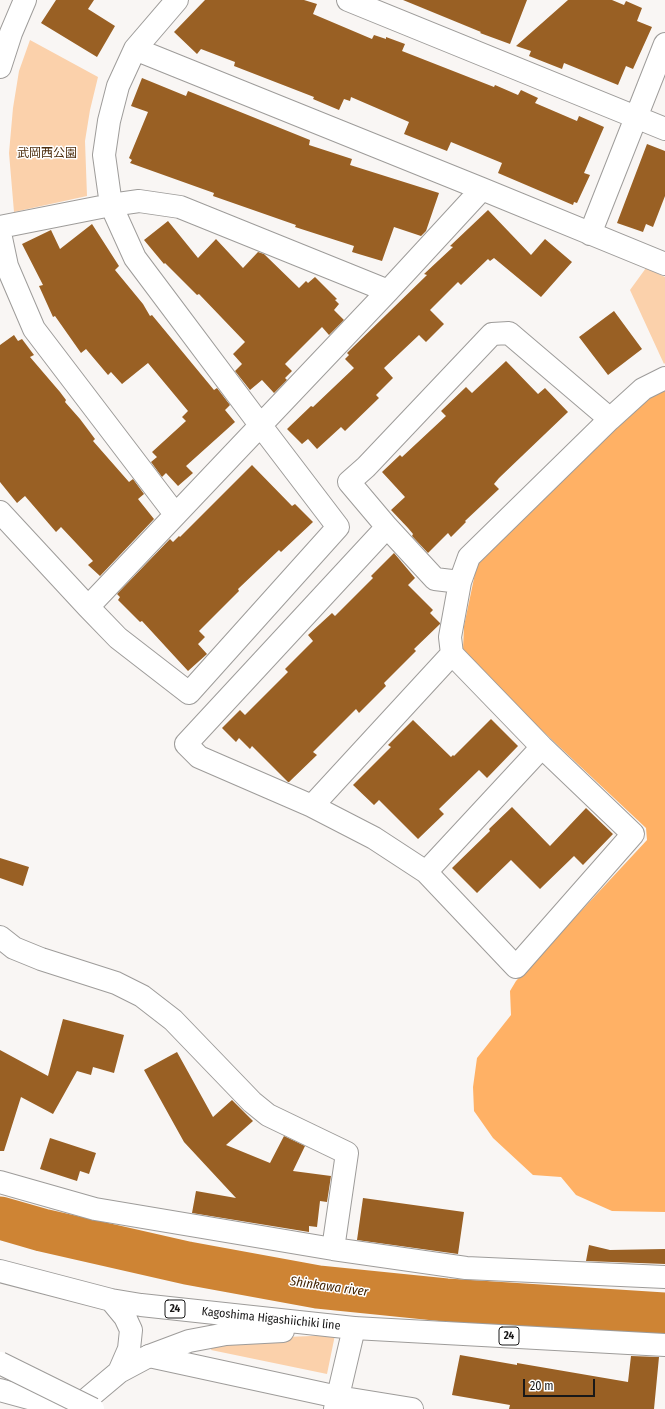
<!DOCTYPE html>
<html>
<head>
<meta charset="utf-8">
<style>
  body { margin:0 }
  #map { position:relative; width:665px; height:1409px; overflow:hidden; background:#f9f6f4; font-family:"Fira Sans Condensed",sans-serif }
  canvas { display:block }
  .scale { position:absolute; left:523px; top:1379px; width:72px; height:18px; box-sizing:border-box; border:2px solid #191818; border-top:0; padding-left:5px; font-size:12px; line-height:14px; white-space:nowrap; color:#191818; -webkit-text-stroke:3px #fff; paint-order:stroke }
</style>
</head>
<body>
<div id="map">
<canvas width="665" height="1409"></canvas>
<div class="scale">20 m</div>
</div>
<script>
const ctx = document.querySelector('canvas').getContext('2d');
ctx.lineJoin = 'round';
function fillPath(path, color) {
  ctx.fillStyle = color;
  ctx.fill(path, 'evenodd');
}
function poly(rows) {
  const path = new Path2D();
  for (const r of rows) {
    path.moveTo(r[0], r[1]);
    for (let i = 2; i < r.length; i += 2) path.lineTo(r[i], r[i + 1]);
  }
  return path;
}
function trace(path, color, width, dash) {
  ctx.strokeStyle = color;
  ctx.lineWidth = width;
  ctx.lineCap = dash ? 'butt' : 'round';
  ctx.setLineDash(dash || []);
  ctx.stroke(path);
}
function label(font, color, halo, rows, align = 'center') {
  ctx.font = font + ' "Fira Sans Condensed","Noto Sans JP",sans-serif';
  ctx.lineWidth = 3;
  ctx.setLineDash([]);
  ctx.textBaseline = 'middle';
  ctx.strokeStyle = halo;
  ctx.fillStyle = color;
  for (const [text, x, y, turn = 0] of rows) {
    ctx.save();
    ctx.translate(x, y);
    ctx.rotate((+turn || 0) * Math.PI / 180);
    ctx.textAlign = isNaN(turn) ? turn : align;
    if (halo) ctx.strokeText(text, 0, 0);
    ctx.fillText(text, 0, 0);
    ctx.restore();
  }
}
const green = poly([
  [30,40,98,77,90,110,85,141,87,196,14,212,9,153,13,108,19,71],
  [646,268,665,277,665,363,664,364,630,290],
  [335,1335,327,1374,211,1350,214,1340]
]);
const forest = poly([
  [665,391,665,1212,612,1211,576,1195,561,1177,533,1175,493,1138,474,1111,473,1087,477,1058,511,1015,510,991,516,981,647,840,646,828,517,707,463,650,464,626,477,564,630,413,652,395]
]);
const river = poly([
  [0,1218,42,1230,187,1263,318,1287,446,1300,665,1314]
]);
const building = poly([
  [56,0,94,0,88,9,115,26,97,57,41,23],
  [205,0,304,0,317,4,313,14,372,39,374,35,386,39,386,37,405,44,402,51,494,87,495,85,518,95,521,90,538,98,535,103,577,121,579,116,604,127,584,173,590,175,577,203,574,202,573,205,498,173,502,163,451,142,447,151,404,134,409,122,351,97,350,101,344,99,339,110,313,99,314,97,234,66,235,62,201,49,197,54,174,32],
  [403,0,527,0,510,44,480,33,481,32],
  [568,0,612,0,624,5,626,1,642,8,637,21,652,27,633,69,626,66,618,85,564,63,562,69,529,56,531,51,516,46],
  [142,78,186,96,188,91,310,140,309,145,352,159,350,165,439,193,426,231,421,236,394,227,382,261,352,252,354,246,295,227,296,225,213,196,214,193,130,163,132,160,129,158,148,112,131,106],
  [647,144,665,151,665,196,653,227,646,224,643,232,617,223],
  [488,210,531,255,545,239,572,262,541,297,494,258,490,261,488,259,461,285,458,282,430,310,444,324,426,342,419,335,384,368,393,378,376,395,379,398,345,431,341,427,317,449,308,439,302,444,287,429,311,406,313,407,354,368,345,359,349,355,347,353,427,275,424,274,453,247,450,246],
  [168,221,198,258,216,239,243,268,258,252,264,254,299,288,306,281,308,283,315,277,337,299,335,300,339,304,334,310,344,320,329,335,322,327,285,364,292,371,285,378,287,380,274,393,262,380,250,390,235,371,242,364,233,354,245,342,199,294,197,295,165,263,164,264,144,240],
  [92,224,119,266,115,270,143,304,150,316,152,315,214,390,217,388,230,405,225,410,235,422,186,466,193,473,178,486,166,473,162,477,151,462,157,457,152,452,186,421,182,417,188,411,148,363,122,384,111,372,108,375,86,349,81,353,55,316,53,317,39,286,43,285,22,244,51,230,60,249],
  [614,311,642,349,608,375,579,337],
  [14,335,18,341,22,339,34,355,30,357,60,392,66,400,65,402,80,419,95,439,93,441,129,482,133,479,144,494,138,499,154,519,100,576,88,565,93,561,61,527,56,532,25,496,17,503,0,482,0,345],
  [506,361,538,394,545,388,568,412,499,478,494,484,499,489,465,521,466,522,451,537,448,533,428,553,412,536,413,534,408,528,391,510,405,497,382,472,400,455,402,457,446,416,441,411,466,387,472,393],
  [252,465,292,506,295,504,313,522,281,552,279,550,238,589,239,591,199,631,205,637,198,644,207,654,188,671,142,621,140,622,118,600,120,597,117,594,170,539,173,542,179,536,180,537],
  [394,553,415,578,408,585,433,610,430,613,440,623,440,624,414,649,416,651,384,683,386,686,359,713,356,709,313,752,317,755,289,782,288,782,252,746,250,749,239,738,236,742,222,728,240,710,245,715,288,672,285,669,313,641,308,635,332,613,335,616,373,578,371,576],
  [491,719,518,746,487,778,479,770,439,809,444,814,418,839,379,800,374,805,353,785,391,747,388,745,413,720,451,757,453,755,454,756],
  [512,807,550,846,586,808,613,834,583,865,574,856,540,889,511,860,477,893,452,868,490,831,489,829],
  [0,858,29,867,23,886,0,878],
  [63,1019,124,1035,114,1073,93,1067,91,1075,77,1071,53,1114,21,1097,4,1151,0,1151,0,1050,48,1076],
  [177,1052,213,1117,232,1100,253,1121,226,1145,270,1163,284,1136,305,1146,293,1171,331,1176,327,1202,320,1201,317,1227,309,1226,309,1232,192,1213,196,1191,236,1198,184,1142,144,1070],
  [50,1138,96,1153,89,1174,80,1171,77,1181,40,1169],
  [363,1198,464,1212,458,1254,357,1240],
  [589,1245,610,1250,665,1249,665,1264,586,1261],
  [460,1355,517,1365,517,1363,628,1382,631,1356,659,1357,654,1409,509,1409,510,1405,452,1395]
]);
const minor = poly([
  [348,0,665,129],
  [135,49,482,189,665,264],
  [0,67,11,33,25,0],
  [0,227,111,205,139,201,180,207,388,291],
  [0,233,7,266,34,329,175,514],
  [590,234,665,44],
  [0,512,88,607,118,638,189,693,338,527,261,426,135,258,111,205,104,155,109,121,118,86,135,49,177,0],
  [387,527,186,744,199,757,312,806,374,838,426,872,516,967,633,834,542,747,452,654,450,637,460,582,469,557,610,419,643,389,665,378],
  [460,582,435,579,387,527,349,482,366,467,492,334,509,333,610,419],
  [88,607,388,291,482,189],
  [312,806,452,654],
  [426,872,542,747],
  [0,937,14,948,41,959,116,983,142,996,173,1020,252,1102,268,1115,347,1153,333,1249],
  [0,1182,95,1209,333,1249,466,1268,665,1277],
  [149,1356,338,1397,412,1409],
  [335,1409,354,1328]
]);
const major = poly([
  [0,1271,111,1300,141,1305,354,1328,665,1345],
  [111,1300,125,1317,131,1330,129,1349,119,1372],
  [75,1409,119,1372,149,1356,189,1341,226,1334,283,1331]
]);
const highway = poly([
  [0,1390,69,1409]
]);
const highwayBridge = poly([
  [0,1363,93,1409]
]);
const shields = [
  [175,1309,20],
  [509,1336,20]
];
const shieldNames = [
  ["24",175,1309],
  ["24",509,1336]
];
const parkNames = [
  ["武岡西公園",47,154]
];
const streetNames = [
  ["Kagoshima Higashiichiki line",271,1319,6]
];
const waterNames = [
  ["Shinkawa river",329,1287,8]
];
fillPath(green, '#fbd1ab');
fillPath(forest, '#ffb165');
trace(river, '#ce8434', 43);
fillPath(building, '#996024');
trace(minor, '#9e9c9a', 24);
trace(major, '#9e9c9a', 24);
trace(highway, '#9e9c9a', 24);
trace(minor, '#fff', 22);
trace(major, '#fff', 22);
trace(highway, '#fff', 22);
trace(highwayBridge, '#9e9c9a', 24, []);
trace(highwayBridge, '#fff', 22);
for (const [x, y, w] of shields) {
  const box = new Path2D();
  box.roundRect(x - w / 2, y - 9, w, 18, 3);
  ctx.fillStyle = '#fff';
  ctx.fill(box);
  trace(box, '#191818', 1);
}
label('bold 11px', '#191818', null, shieldNames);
label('12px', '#4c2d0c', '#fff', parkNames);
label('12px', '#191818', '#fff', streetNames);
label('italic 13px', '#422403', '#fff', waterNames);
</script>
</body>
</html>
